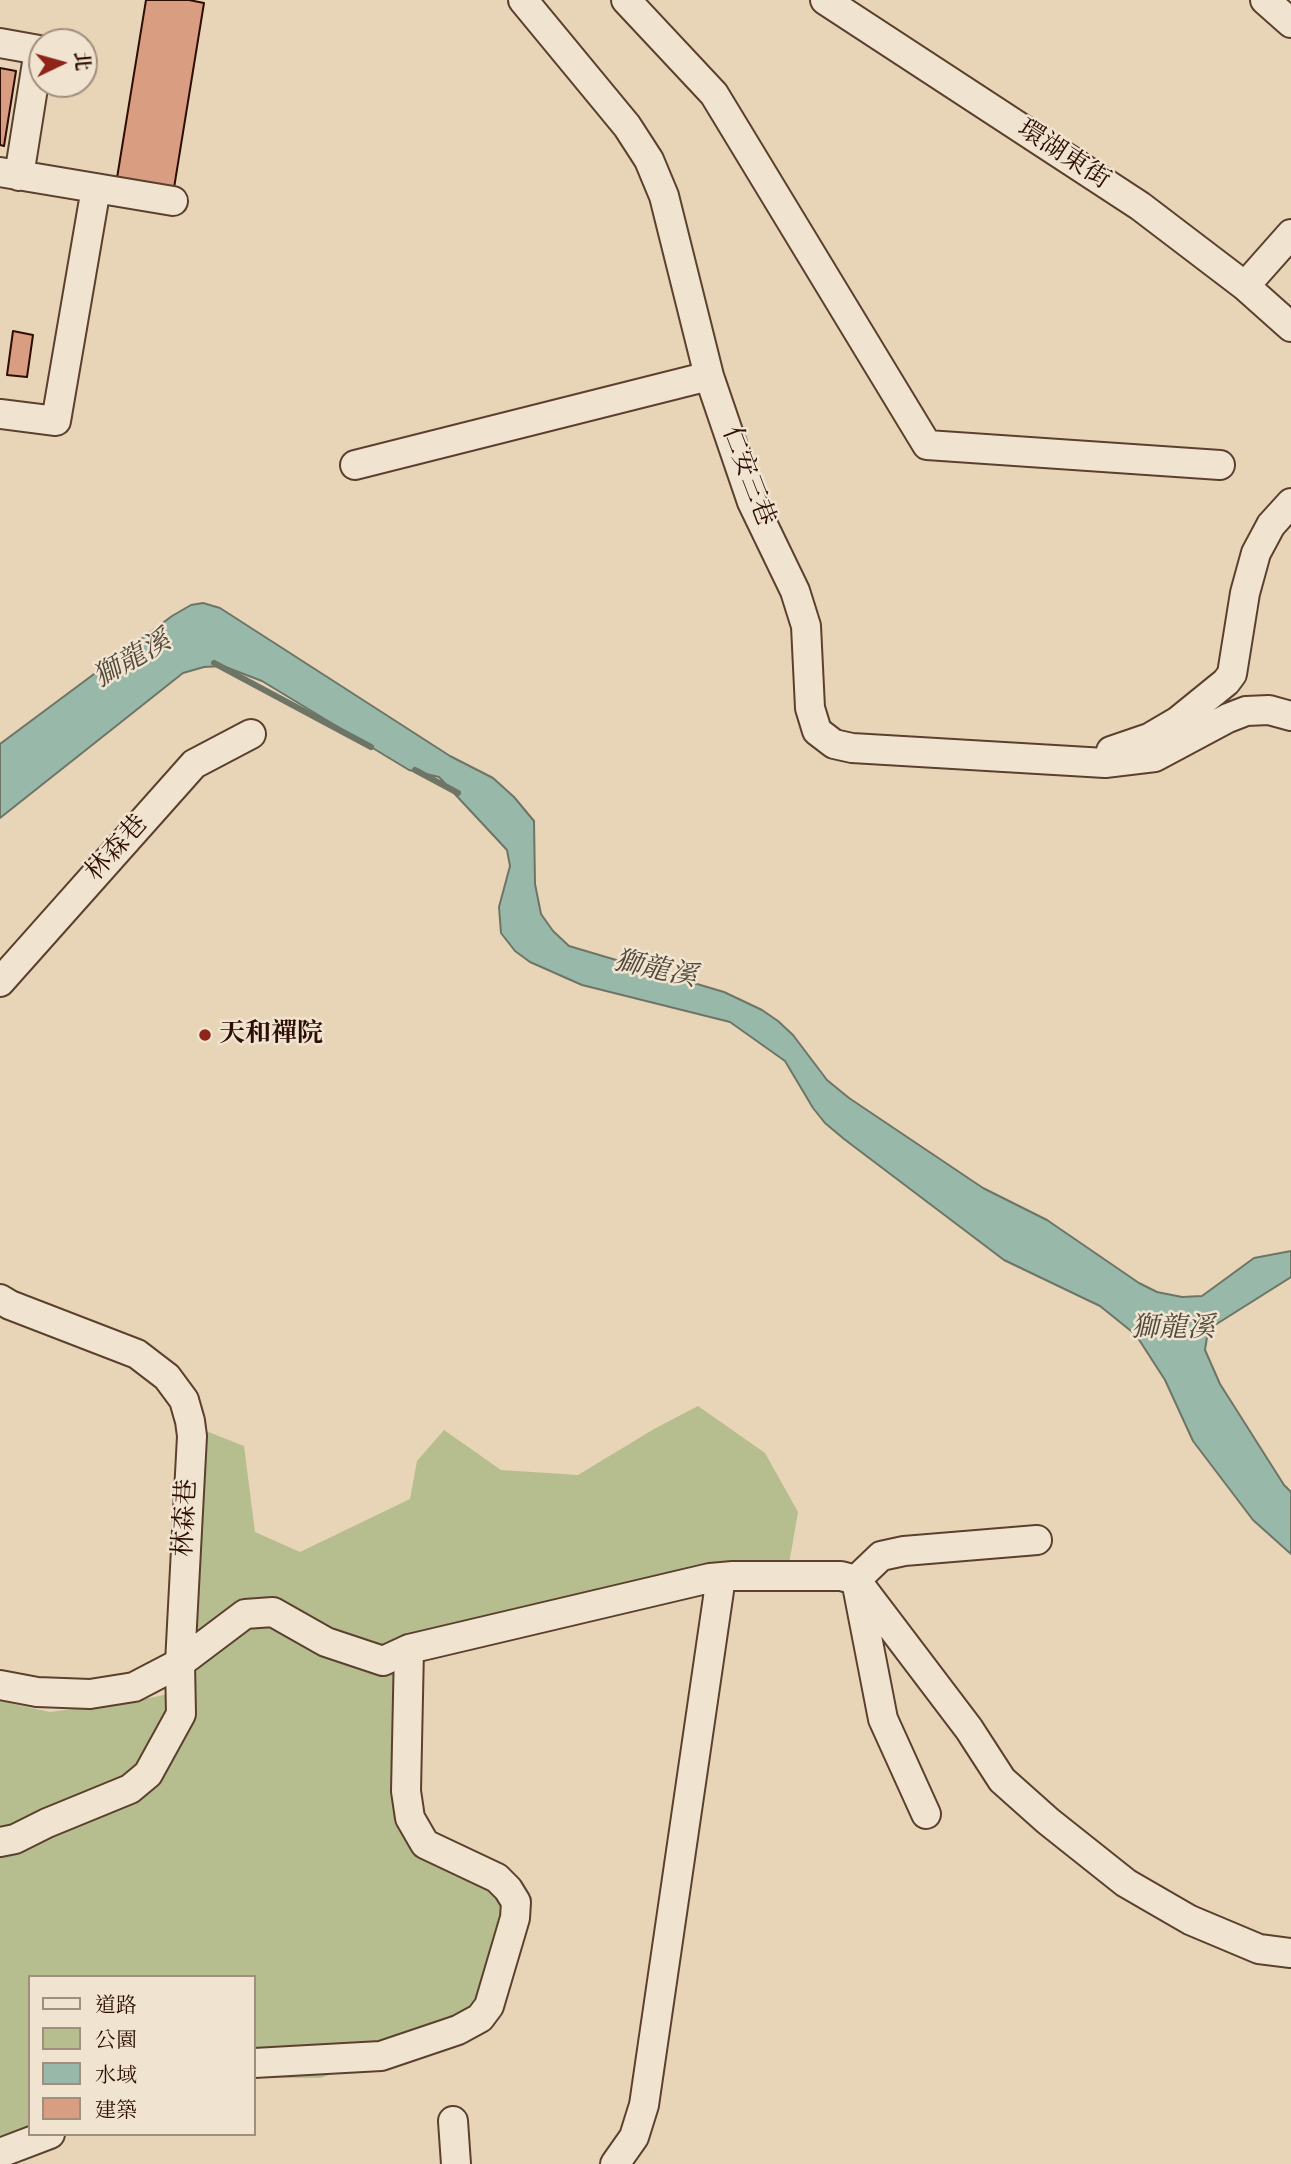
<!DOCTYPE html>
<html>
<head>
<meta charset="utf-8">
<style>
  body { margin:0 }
  #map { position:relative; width:1291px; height:2164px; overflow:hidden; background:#e8d5b8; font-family:"IM FELL Double Pica","Noto Serif TC",serif }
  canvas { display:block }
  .legend { position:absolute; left:28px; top:1975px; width:228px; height:161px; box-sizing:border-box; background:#f0e4d1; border:2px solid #a28e7d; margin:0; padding:9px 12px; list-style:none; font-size:21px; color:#2e0e00 }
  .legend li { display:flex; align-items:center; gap:14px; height:35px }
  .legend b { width:35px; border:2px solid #a28e7d }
  .north { position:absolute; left:28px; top:28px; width:70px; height:70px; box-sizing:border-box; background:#f0e4d1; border:2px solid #a28e7d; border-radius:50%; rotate:85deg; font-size:19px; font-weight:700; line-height:28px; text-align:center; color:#2e0e00 }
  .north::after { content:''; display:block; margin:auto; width:24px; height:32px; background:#8f2418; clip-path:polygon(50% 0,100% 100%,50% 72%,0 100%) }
</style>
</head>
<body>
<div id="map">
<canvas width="1291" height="2164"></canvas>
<ul class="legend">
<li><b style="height:9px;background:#f0e4d1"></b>道路</li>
<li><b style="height:19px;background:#b6bd8e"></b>公園</li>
<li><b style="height:19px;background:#98b9aa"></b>水域</li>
<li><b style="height:19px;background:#d99d81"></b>建築</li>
</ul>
<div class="north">北</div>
</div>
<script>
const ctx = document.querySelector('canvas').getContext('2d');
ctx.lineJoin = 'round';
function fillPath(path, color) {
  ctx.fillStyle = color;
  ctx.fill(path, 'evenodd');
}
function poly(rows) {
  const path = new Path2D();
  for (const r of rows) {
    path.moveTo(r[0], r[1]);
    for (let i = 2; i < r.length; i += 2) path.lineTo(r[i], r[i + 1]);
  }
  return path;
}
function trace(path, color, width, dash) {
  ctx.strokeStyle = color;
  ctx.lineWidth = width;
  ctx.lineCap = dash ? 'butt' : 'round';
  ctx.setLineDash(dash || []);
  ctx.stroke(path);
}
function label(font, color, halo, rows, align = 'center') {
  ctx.font = font + ' "IM FELL Double Pica","Noto Serif TC",serif';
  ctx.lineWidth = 5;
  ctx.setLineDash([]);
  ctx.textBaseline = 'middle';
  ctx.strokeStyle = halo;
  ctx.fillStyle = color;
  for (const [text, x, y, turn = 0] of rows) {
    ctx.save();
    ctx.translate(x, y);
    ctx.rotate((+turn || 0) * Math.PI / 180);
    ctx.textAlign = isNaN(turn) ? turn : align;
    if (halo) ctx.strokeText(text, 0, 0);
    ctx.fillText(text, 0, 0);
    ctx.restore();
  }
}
const green = poly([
  [698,1406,765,1453,798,1512,788,1570,443,1650,400,1672,411,1838,524,1904,485,2023,320,2078,254,2078,254,1977,30,1977,30,2134,70,2134,14,2159,0,2162,0,1701,50,1712,140,1700,187,1690,188,1424,244,1446,255,1532,300,1552,410,1499,417,1461,444,1430,501,1470,578,1475,654,1429]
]);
const water = poly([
  [203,603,220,608,450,756,493,778,514,797,534,821,535,884,541,914,553,931,569,946,724,992,762,1010,778,1021,793,1035,827,1080,849,1098,983,1188,1047,1220,1139,1283,1157,1292,1182,1297,1202,1296,1254,1258,1291,1251,1291,1277,1215,1325,1207,1337,1205,1350,1220,1384,1284,1485,1291,1492,1291,1554,1253,1520,1193,1441,1165,1380,1136,1335,1100,1306,1004,1260,844,1139,825,1123,813,1108,785,1061,730,1022,582,985,530,962,515,951,501,933,499,907,510,866,507,850,439,777,409,770,262,681,223,666,204,667,183,673,0,818,0,744,172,616,191,605,203,603]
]);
const stream = poly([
  [214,663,371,747],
  [415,770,458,793]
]);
const building = poly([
  [146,0,189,0,204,3,174,188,117,178,146,0],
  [0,68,16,71,4,146,0,145,0,68],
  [13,331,33,335,27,377,7,375,13,331]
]);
const minor = poly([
  [523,0,627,126,649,160,664,196,709,376,752,502,795,591,806,626,810,708,817,731,834,744,852,748,1105,763,1155,757,1228,718,1246,711,1269,710,1291,716],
  [626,0,714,94,927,445,1220,465],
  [825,0,1140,206,1245,286,1291,327],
  [1265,0,1291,23],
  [0,43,39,50,19,176],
  [0,172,173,201],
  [1245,286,1291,234],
  [0,414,56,421,96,188],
  [355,465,709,376],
  [1111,751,1149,738,1178,721,1226,682,1232,674,1245,593,1256,553,1271,525,1291,503],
  [0,982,194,764,251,734],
  [0,1299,10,1305,137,1354,167,1377,184,1400,190,1421,192,1436,180,1663,134,1687,90,1694,37,1692,0,1685],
  [926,1814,883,1719,856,1580,881,1556,904,1551,1037,1540],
  [0,1842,15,1839,47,1823,130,1789,148,1774,181,1714,180,1663,245,1614,273,1612,326,1642,383,1661,409,1649,710,1578,733,1576,841,1576,856,1580,969,1729,1002,1780,1048,1821,1126,1883,1190,1920,1259,1949,1291,1953],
  [254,2063,381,2056,458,2030,480,2018,489,2006,515,1918,516,1902,508,1889,497,1878,425,1844,410,1818,406,1791,409,1649],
  [453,2121,456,2164],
  [0,2153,50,2134],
  [615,2164,634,2137,644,2105,721,1577]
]);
const markers = [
  [205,1035,7,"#8f2418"]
];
const streetNames = [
  ["環湖東街",1063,156,33],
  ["仁安三巷",747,477,69],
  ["林森巷",118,849,-48],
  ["林森巷",187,1518,-87]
];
const poiNames = [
  ["天和禪院",219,1035]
];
const waterNames = [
  ["獅龍溪",133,661,-30],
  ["獅龍溪",655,971,12],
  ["獅龍溪",1173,1330]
];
fillPath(green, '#b6bd8e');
fillPath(water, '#98b9aa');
trace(water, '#6e7566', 2);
trace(stream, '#6e7566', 6);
fillPath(building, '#d99d81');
trace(building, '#2e0e00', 2);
trace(minor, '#5c402e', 32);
trace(minor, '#f0e4d1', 28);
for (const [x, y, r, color] of markers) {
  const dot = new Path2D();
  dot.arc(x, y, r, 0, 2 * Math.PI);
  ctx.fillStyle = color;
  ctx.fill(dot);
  trace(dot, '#f0e4d1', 2.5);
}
label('26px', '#2e0e00', '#f0e4d1', streetNames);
label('bold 26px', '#2e0e00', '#f0e4d1', poiNames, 'left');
label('italic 28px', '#534a3c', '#f0e4d1', waterNames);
</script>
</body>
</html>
